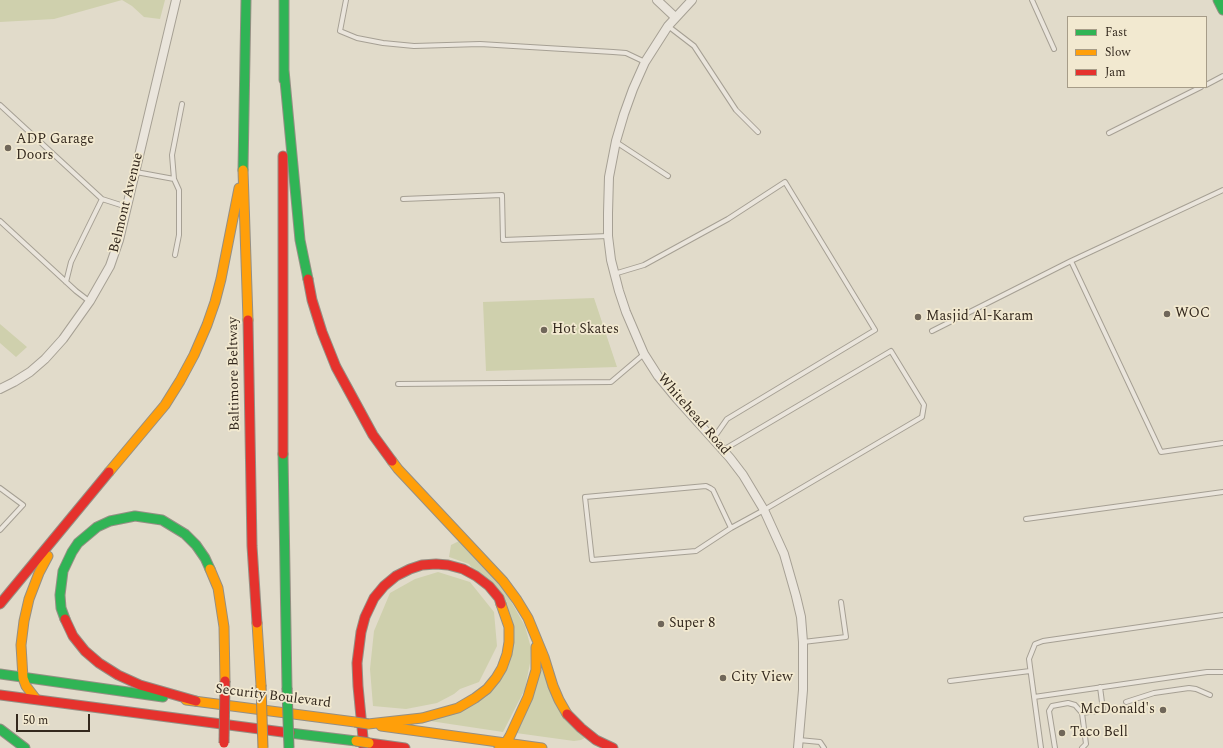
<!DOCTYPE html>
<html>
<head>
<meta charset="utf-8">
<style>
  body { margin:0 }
  #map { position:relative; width:1223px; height:748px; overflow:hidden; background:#e1dbca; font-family:Spectral,serif }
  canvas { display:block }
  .legend { position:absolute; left:1067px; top:16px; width:140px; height:72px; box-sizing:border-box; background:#f2e9d0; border:1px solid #a69c88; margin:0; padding:5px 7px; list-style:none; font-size:12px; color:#33281d }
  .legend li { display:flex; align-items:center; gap:8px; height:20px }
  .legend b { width:20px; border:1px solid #a69c88 }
  .scale { position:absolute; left:16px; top:714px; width:74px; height:18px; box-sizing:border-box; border:2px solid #33281d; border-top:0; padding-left:5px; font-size:12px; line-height:14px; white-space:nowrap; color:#33281d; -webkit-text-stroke:3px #f2e9d0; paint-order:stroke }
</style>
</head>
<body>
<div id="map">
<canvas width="1223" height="748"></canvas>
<ul class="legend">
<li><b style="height:5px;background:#30b455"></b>Fast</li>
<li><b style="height:5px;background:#ff9f0a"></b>Slow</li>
<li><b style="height:5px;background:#e5322d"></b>Jam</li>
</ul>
<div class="scale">50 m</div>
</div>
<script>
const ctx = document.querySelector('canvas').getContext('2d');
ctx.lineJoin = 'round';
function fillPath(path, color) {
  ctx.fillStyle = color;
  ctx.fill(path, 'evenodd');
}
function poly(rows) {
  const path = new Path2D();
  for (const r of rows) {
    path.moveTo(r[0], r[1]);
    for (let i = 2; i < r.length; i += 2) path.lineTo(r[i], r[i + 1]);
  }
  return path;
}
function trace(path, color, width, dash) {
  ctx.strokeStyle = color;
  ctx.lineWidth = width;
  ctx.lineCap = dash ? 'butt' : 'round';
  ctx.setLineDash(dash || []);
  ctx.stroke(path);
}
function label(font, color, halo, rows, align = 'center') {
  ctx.font = font + ' Spectral,serif';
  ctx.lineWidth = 3.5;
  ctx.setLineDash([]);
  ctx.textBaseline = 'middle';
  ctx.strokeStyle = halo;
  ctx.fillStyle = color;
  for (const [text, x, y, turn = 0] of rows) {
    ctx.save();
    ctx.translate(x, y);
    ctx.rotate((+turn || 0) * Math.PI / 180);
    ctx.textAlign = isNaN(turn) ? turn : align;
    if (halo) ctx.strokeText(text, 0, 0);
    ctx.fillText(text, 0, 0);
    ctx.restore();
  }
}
const green = poly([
  [0,0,165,0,160,19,144,17,132,6,122,0,54,19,0,22],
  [594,298,617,367,486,371,483,302],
  [0,324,27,347,16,357,0,343],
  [459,541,504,589,525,626,531,648,530,663,525,689,503,732,430,721,486,697,513,622,469,564,449,557,451,545],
  [438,572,470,582,494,612,497,646,479,682,460,689,454,694,437,703,406,709,373,706,370,669,374,631,390,593,415,579],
  [541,669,585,738,581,740,574,741,516,733]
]);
const lane = poly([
  [346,0,340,31,357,38,383,43,414,46,480,44,613,52,626,53,645,62],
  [1032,0,1054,49],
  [668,26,694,46,736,110,758,132],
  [1206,85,1223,76],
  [0,105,102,199,127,207],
  [1109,133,1201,87],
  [616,142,668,176],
  [136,172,174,179,179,190,179,235,175,255],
  [174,179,172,155,182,104],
  [403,199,502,195,503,240,608,236],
  [0,221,76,291,89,301],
  [1071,261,1161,452,1223,443],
  [614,274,644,265,728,219,785,182,875,330,727,419,713,439],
  [66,282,71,262,102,199],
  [932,331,1071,261,1223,190],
  [398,384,611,382,644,354],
  [723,450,891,351,924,405,922,417,764,510,731,528,696,551,592,560,585,497,706,486,710,488,713,490,731,528],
  [0,488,23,505,0,530],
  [1026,519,1223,492],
  [803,642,846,637,841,602],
  [950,681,1030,671],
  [1034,697,1207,672,1223,672],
  [1126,702,1154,693,1189,688,1196,689,1210,695],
  [1082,713,1103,710,1100,687],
  [799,740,820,742,824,748],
  [1041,748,1030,667,1029,659,1035,644,1043,641,1223,615],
  [1055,748,1049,711,1052,706,1068,703,1075,705,1082,713,1086,744,1082,748]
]);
const street = poly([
  [657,0,675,17],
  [692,0,668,26,645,62,633,89,624,114,616,141,609,177,608,213,608,236,611,260,619,291,626,312,644,354,658,376,677,399,730,458,743,475,764,510,784,554,796,596,801,617,803,642,803,690,798,748],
  [0,389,14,382,30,372,45,359,63,339,90,301,110,266,119,240,176,0]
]);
const fast = poly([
  [284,0,284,80],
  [1218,0,1223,10],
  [284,70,300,240,308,279],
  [243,170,246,0],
  [283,454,287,688],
  [65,619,61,608,60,595,63,571,72,552,78,543,97,527,110,521,135,516,162,520,185,534,196,545,205,558,210,569],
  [0,674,163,697],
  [0,729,25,748],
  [290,733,356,741]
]);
const slow = poly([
  [243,170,248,320],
  [392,461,398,469,503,581,517,600,528,618,544,657,553,686,559,700,567,714],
  [109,472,165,405,180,381,194,355,207,325,215,302,221,279,239,188],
  [210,569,218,588,224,627,225,681],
  [257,623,261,685],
  [36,699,26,686,23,678,21,645,24,621,29,599,39,573,48,556],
  [186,700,355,722],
  [368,724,422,718,458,708,475,698,487,689,496,678,502,668,507,654,509,642,509,627,501,604],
  [381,726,542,748],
  [499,748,505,744,510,736,528,697,536,670,536,647]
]);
const jam = poly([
  [283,156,283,454],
  [308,279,312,300,322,332,336,367,373,435,392,461],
  [248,320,252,546,257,623],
  [0,604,109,472],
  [65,619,73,636,85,651,99,663,118,675,140,685,196,701],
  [0,695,290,733],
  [567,714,581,728,596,740,613,748],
  [369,743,405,748],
  [364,748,358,686,357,663,361,632,365,617,374,598,384,586,396,576,410,569,422,565,436,564,448,565,463,569,476,576,489,586,499,598,501,604]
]);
const fastBridge = poly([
  [287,688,289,748]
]);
const slowBridge = poly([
  [261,685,263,748],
  [355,722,368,724],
  [356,741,369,743]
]);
const jamBridge = poly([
  [224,743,225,681]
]);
const markers = [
  [8,148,4,"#70675a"],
  [1167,314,4,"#70675a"],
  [918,317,4,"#70675a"],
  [544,330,4,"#70675a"],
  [661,624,4,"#70675a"],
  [723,678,4,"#70675a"],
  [1163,710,4,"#70675a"],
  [1062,733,4,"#70675a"]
];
const poiNames = [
  ["ADP Garage",16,140],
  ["Doors",16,156],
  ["WOC",1175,314],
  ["Masjid Al-Karam",926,317],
  ["Hot Skates",552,330],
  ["Super 8",669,624],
  ["City View",731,678],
  ["McDonald's",1155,710,"right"],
  ["Taco Bell",1070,733]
];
const streetNames = [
  ["Belmont Avenue",127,203,-76],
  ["Baltimore Beltway",235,374,-91],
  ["Whitehead Road",693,415,49],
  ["Security Boulevard",273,697,7]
];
fillPath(green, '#cfd0ad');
trace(lane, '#a6a094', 6);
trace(street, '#a6a094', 10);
trace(fast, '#958f84', 11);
trace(slow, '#958f84', 11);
trace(jam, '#958f84', 11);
trace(lane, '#eae5dc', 4);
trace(street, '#eae5dc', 8);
trace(fast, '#30b455', 9);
trace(slow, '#ff9f0a', 9);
trace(jam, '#e5322d', 9);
trace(fastBridge, '#8b857a', 11, []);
trace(slowBridge, '#8b857a', 11, []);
trace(jamBridge, '#8b857a', 11, []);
trace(fastBridge, '#30b455', 9);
trace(slowBridge, '#ff9f0a', 9);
trace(jamBridge, '#e5322d', 9);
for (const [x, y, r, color] of markers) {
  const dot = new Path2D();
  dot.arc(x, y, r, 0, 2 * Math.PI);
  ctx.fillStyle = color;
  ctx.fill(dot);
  trace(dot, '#f2e9d0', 1.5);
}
label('14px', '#33281d', '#f2e9d0', poiNames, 'left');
label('14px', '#33281d', '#f2e9d0', streetNames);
</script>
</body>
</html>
